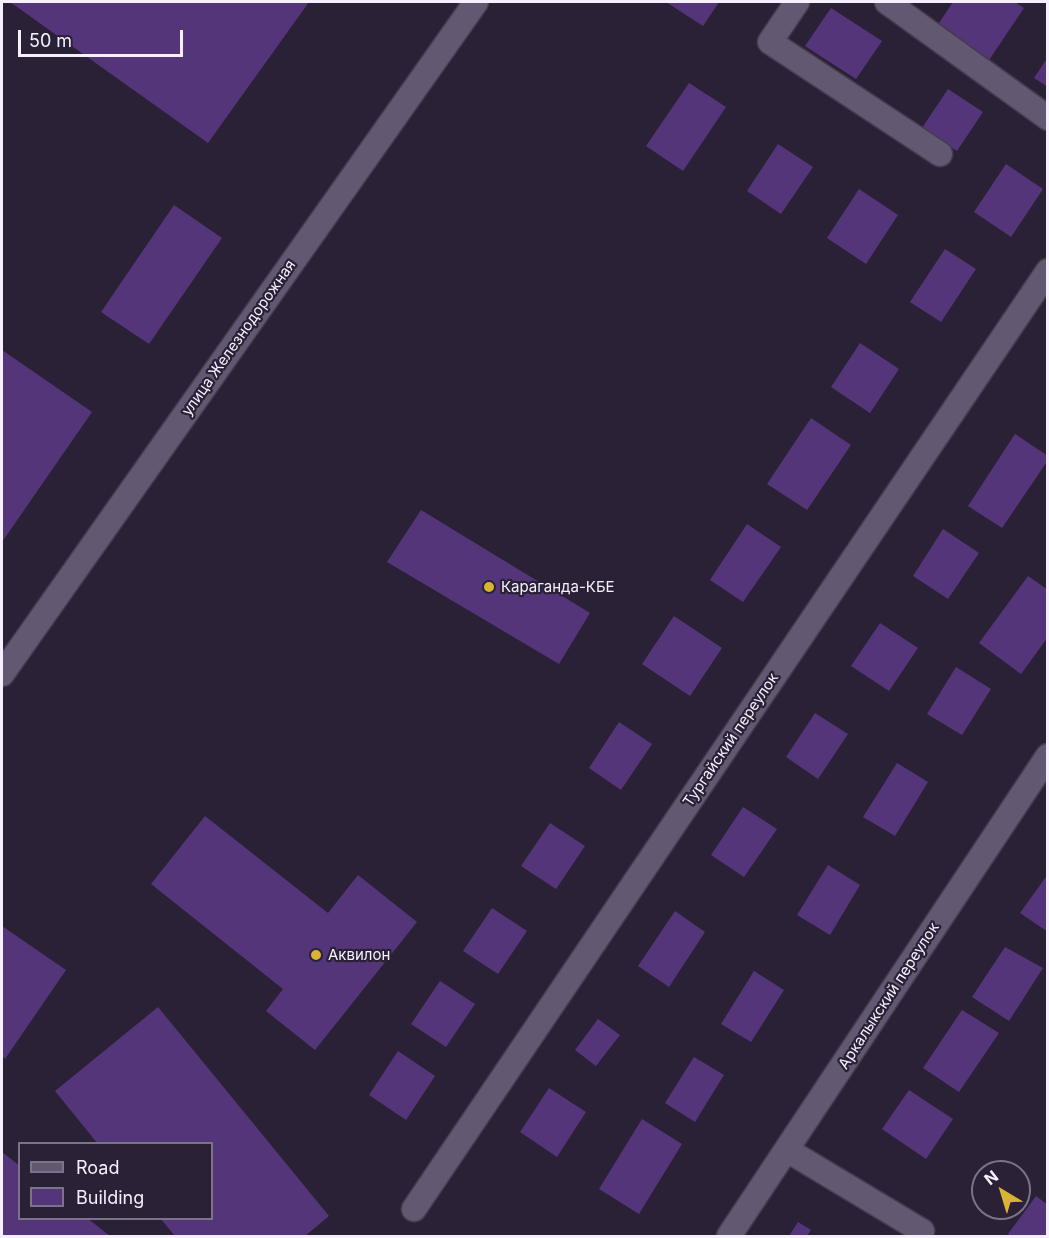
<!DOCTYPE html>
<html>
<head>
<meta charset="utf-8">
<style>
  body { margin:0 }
  #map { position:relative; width:1049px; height:1238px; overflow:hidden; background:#2a2137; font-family:Inter,sans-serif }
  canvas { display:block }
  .frame { position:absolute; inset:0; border:3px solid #f5effe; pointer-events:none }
  .legend { position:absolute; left:18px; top:1142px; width:195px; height:78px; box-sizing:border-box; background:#2a2137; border:2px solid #7b7387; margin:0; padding:8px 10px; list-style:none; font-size:18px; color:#f5effe }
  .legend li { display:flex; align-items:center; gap:12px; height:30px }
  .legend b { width:30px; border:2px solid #7b7387 }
  .north { position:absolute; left:971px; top:1160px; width:60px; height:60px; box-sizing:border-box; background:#2a2137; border:2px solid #7b7387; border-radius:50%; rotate:322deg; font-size:16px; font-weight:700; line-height:24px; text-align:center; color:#f5effe }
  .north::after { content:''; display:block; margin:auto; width:21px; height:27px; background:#d7b434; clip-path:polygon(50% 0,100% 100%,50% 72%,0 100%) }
  .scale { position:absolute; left:18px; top:30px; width:165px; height:27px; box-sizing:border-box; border:3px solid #f5effe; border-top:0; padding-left:8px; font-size:18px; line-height:21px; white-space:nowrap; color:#f5effe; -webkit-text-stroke:4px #2a2137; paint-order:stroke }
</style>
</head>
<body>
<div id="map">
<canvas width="1049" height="1238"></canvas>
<div class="frame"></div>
<ul class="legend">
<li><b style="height:8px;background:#625871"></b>Road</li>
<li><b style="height:16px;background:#55357a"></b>Building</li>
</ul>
<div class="north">N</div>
<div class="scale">50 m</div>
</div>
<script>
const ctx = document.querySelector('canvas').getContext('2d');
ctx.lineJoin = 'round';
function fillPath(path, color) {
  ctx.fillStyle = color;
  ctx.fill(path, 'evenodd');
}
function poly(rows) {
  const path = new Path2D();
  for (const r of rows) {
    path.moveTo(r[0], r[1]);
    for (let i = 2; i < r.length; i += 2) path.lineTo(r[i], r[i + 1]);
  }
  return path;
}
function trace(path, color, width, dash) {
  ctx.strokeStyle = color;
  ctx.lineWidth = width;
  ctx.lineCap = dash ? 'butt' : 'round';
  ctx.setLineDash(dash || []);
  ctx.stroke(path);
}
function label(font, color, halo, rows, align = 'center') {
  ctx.font = font + ' Inter,sans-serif';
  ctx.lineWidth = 4.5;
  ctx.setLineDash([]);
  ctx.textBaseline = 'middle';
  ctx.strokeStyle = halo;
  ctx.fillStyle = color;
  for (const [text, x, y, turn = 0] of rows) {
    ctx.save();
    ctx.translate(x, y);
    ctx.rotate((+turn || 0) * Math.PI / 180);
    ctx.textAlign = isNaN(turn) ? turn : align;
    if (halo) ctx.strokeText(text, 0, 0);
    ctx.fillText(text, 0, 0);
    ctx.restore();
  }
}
const building = poly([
  [10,2,309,2,208,143],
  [666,2,719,2,703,26],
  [953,2,1015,2,1024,8,989,60,937,26],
  [831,8,882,41,856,79,805,46],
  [1048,57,1048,87,1034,78],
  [689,83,726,107,683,171,646,146],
  [948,89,983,112,957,151,922,128],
  [778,144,813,167,781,214,747,191],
  [1006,164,1043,189,1011,237,974,212],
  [859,189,898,215,866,264,827,238],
  [174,205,222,238,149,344,101,312],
  [945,249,976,269,941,322,910,302],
  [860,343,899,369,870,413,831,387],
  [2,350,92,412,2,542],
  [811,418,851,445,807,510,767,484],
  [1015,434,1048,456,1048,460,1002,528,968,506],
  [421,510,590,613,559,664,387,562],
  [747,524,781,547,743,602,710,580],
  [943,529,979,553,948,599,913,576],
  [1028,576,1048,590,1048,637,1021,674,979,643],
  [674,616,722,648,690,696,642,664],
  [880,623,918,648,889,691,851,666],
  [956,667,991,689,962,735,927,714],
  [815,713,848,734,818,779,786,757],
  [619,722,652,744,621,790,589,768],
  [897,763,928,782,895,836,863,817],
  [743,807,777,829,744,877,711,855],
  [205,816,328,913,358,875,417,922,315,1050,266,1011,283,989,151,884],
  [550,823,585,846,556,889,521,866],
  [828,865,860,885,830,935,797,915],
  [1048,874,1048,932,1020,913],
  [492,908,527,931,498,974,463,951],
  [675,911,705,932,669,987,638,966],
  [2,926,66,970,5,1059,2,1056],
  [1005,947,1043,968,1009,1021,972,997],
  [754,971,784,990,751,1042,721,1024],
  [440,981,475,1004,446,1047,411,1024],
  [158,1007,329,1216,305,1236,175,1236,160,1218,212,1218,212,1144,98,1144,55,1091],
  [962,1010,999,1033,959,1092,923,1068],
  [598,1019,620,1035,596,1066,575,1050],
  [398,1051,435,1076,406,1120,369,1095],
  [694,1057,724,1075,695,1122,665,1103],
  [549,1088,586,1112,557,1157,520,1132],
  [909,1090,953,1119,926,1159,882,1129],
  [642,1119,682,1144,639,1214,599,1189],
  [2,1152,20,1166,20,1218,87,1218,110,1236,2,1236],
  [1036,1196,1048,1205,1048,1236,1011,1236,1008,1234],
  [798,1222,811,1230,807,1236,789,1236]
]);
const minor = poly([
  [797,2,770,42,940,154],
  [887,2,1048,118],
  [2,674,476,2],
  [787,1150,922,1231],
  [414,1209,1048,271],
  [729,1236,1048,756]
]);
const markers = [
  [489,587,6,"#d7b434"],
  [316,955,6,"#d7b434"]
];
const streetNames = [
  ["улица Железнодорожная",239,338,-55],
  ["Тургайский переулок",731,740,-56],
  ["Аркалыкский переулок",889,996,-57]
];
const poiNames = [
  ["Караганда-КБЕ",501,587],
  ["Аквилон",328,955]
];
fillPath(building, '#55357a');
trace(minor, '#453c4e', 27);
trace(minor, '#625871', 24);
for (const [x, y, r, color] of markers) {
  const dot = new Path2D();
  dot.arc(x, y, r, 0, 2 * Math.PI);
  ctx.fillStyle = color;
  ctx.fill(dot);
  trace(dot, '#2a2137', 2);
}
label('15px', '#f5effe', '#2a2137', streetNames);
label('15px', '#f5effe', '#2a2137', poiNames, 'left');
</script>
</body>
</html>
